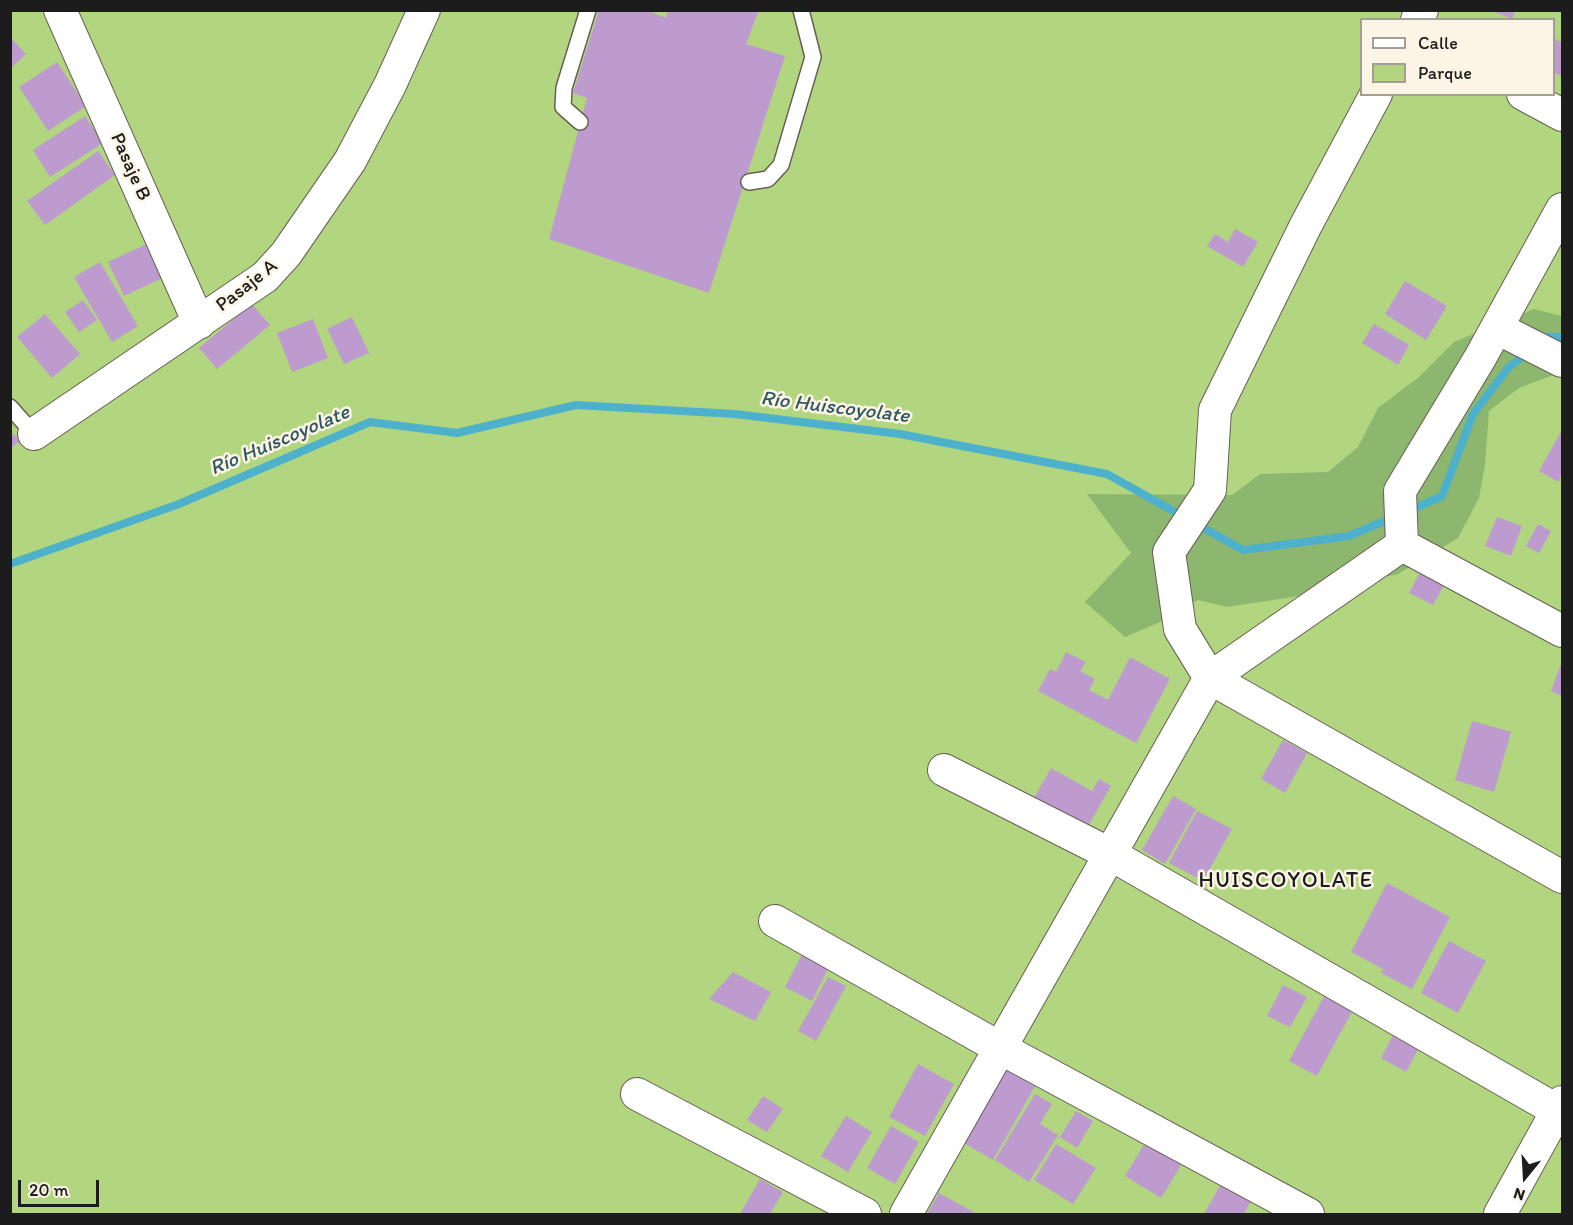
<!DOCTYPE html>
<html>
<head>
<meta charset="utf-8">
<style>
  body { margin:0 }
  #map { position:relative; width:1573px; height:1225px; overflow:hidden; background:#f3dcbe; font-family:Itim,sans-serif }
  canvas { display:block }
  .frame { position:absolute; inset:0; border:12px solid #1c1c1c; pointer-events:none }
  .legend { position:absolute; left:1360px; top:18px; width:195px; height:78px; box-sizing:border-box; background:#fcf5e5; border:2px solid #a29e95; margin:0; padding:8px 10px; list-style:none; font-size:18px; color:#1c1c1c }
  .legend li { display:flex; align-items:center; gap:12px; height:30px }
  .legend b { width:30px; border:2px solid #a29e95 }
  .north { position:absolute; left:1495px; top:1147px; width:60px; height:60px; -webkit-text-stroke:4px #fcf5e5; paint-order:stroke; rotate:198deg; font-size:16px; font-weight:700; line-height:24px; text-align:center; color:#1c1c1c }
  .north::after { content:''; display:block; margin:auto; width:21px; height:27px; background:#1c1c1c; clip-path:polygon(50% 0,100% 100%,50% 72%,0 100%) }
  .scale { position:absolute; left:18px; top:1180px; width:81px; height:27px; box-sizing:border-box; border:3px solid #1c1c1c; border-top:0; padding-left:8px; font-size:18px; line-height:21px; white-space:nowrap; color:#1c1c1c; -webkit-text-stroke:4px #fcf5e5; paint-order:stroke }
</style>
</head>
<body>
<div id="map">
<canvas width="1573" height="1225"></canvas>
<div class="frame"></div>
<ul class="legend">
<li><b style="height:8px;background:#fff"></b>Calle</li>
<li><b style="height:16px;background:#b2d67f"></b>Parque</li>
</ul>
<div class="north">N</div>
<div class="scale">20 m</div>
</div>
<script>
const ctx = document.querySelector('canvas').getContext('2d');
ctx.lineJoin = 'round';
function fillPath(path, color) {
  ctx.fillStyle = color;
  ctx.fill(path, 'evenodd');
}
function poly(rows) {
  const path = new Path2D();
  for (const r of rows) {
    path.moveTo(r[0], r[1]);
    for (let i = 2; i < r.length; i += 2) path.lineTo(r[i], r[i + 1]);
  }
  return path;
}
function trace(path, color, width, dash) {
  ctx.strokeStyle = color;
  ctx.lineWidth = width;
  ctx.lineCap = dash ? 'butt' : 'round';
  ctx.setLineDash(dash || []);
  ctx.stroke(path);
}
function label(font, color, halo, rows, align = 'center') {
  ctx.font = font + ' Itim,sans-serif';
  ctx.lineWidth = 5;
  ctx.setLineDash([]);
  ctx.textBaseline = 'middle';
  ctx.strokeStyle = halo;
  ctx.fillStyle = color;
  for (const [text, x, y, turn = 0] of rows) {
    ctx.save();
    ctx.translate(x, y);
    ctx.rotate((+turn || 0) * Math.PI / 180);
    ctx.textAlign = isNaN(turn) ? turn : align;
    if (halo) ctx.strokeText(text, 0, 0);
    ctx.fillText(text, 0, 0);
    ctx.restore();
  }
}
const green = poly([
  [11,11,1562,11,1562,1214,11,1214],
  [1362,20,1554,20,1554,94,1362,94]
]);
const forest = poly([
  [1534,309,1562,316,1562,374,1556,374,1519,388,1489,411,1485,465,1479,498,1458,538,1398,574,1293,597,1227,607,1198,600,1158,623,1125,637,1085,602,1131,553,1087,494,1232,495,1260,474,1328,472,1358,447,1378,408,1419,377,1454,342]
]);
const stream = poly([
  [1542,341,1546,337,1562,337],
  [1406,512,1442,496,1473,414,1508,368,1529,351],
  [10,564,179,504,370,422,457,433,576,405,735,414,900,434,1107,474,1243,550,1349,536,1394,517]
]);
const building = poly([
  [599,10,646,10,666,18,668,10,759,10,746,44,785,56,709,293,549,239,587,98,573,93],
  [1490,10,1515,10,1512,19],
  [10,37,26,54,10,69],
  [1554,38,1562,43,1562,77,1554,72],
  [57,62,86,106,48,131,19,87],
  [85,116,103,143,50,177,33,150],
  [98,151,115,175,45,225,27,201],
  [1235,229,1258,242,1243,267,1207,246,1215,234,1228,242],
  [153,241,169,275,124,296,108,262],
  [100,262,138,326,112,342,74,277],
  [1405,281,1447,306,1426,340,1385,314],
  [83,300,97,320,79,332,65,312],
  [252,304,270,325,217,369,199,348],
  [45,314,80,354,52,378,17,337],
  [352,317,369,353,344,364,327,329],
  [313,319,328,358,292,372,277,333],
  [1374,324,1409,345,1398,365,1362,343],
  [1562,430,1562,474,1558,482,1539,471],
  [10,431,20,441,10,449],
  [1497,517,1522,526,1511,556,1485,546],
  [1538,524,1551,531,1539,553,1526,546],
  [1421,570,1445,583,1433,605,1409,593],
  [1066,652,1086,662,1080,671,1095,679,1089,690,1108,700,1130,657,1170,679,1136,743,1038,691,1050,669,1056,672],
  [1562,661,1562,696,1551,691],
  [1472,721,1511,732,1494,792,1455,780],
  [1283,740,1307,753,1285,793,1261,779],
  [1051,768,1092,791,1099,779,1111,786,1087,828,1034,798],
  [1173,796,1196,809,1165,864,1142,850],
  [1197,811,1232,829,1203,881,1169,863],
  [1387,883,1450,917,1412,989,1381,973,1383,969,1351,952],
  [1449,941,1486,961,1458,1013,1421,993],
  [805,949,831,963,812,1001,785,987],
  [733,972,771,992,755,1021,709,999],
  [828,977,846,986,816,1041,798,1031],
  [1283,985,1307,997,1290,1027,1267,1016],
  [1327,991,1355,1006,1317,1076,1289,1061],
  [1395,1031,1421,1044,1406,1072,1381,1058],
  [1001,1063,1037,1083,993,1160,957,1139],
  [918,1064,954,1084,925,1136,889,1117],
  [1035,1094,1052,1104,1040,1124,1058,1135,1029,1182,995,1160],
  [763,1096,783,1109,767,1132,747,1120],
  [1076,1111,1093,1121,1077,1148,1060,1137],
  [846,1116,872,1132,848,1172,821,1156],
  [891,1126,919,1142,895,1184,867,1168],
  [1145,1143,1181,1165,1161,1198,1125,1176],
  [1056,1144,1096,1168,1073,1204,1034,1180],
  [760,1179,783,1192,770,1214,740,1214],
  [1221,1184,1251,1201,1244,1214,1204,1214],
  [939,1193,977,1214,927,1214]
]);
const service = poly([
  [580,122,563,107,564,88,588,10],
  [749,182,768,179,781,165,813,57,801,10],
  [10,407,34,434]
]);
const minor = poly([
  [60,10,199,323],
  [1417,20,1422,10],
  [1376,94,1306,225,1215,410,1210,490,1169,552,1180,629,1210,678,1562,877],
  [1523,94,1562,115],
  [1497,328,1562,361],
  [34,434,265,277,286,254,350,161,390,85,424,10],
  [1402,545,1562,631],
  [944,770,1110,854,1558,1111],
  [775,921,1000,1048,1308,1214],
  [637,1094,865,1214],
  [906,1214,1210,678,1402,545,1400,491,1480,358,1562,209],
  [1500,1214,1562,1102]
]);
const streetNames = [
  ["Pasaje B",130,167,66],
  ["Pasaje A",247,286,-38]
];
const waterNames = [
  ["Río Huiscoyolate",835,408,7],
  ["Río Huiscoyolate",280,441,-23]
];
const quarterNames = [
  ["HUISCOYOLATE",1286,881]
];
fillPath(green, '#b2d67f');
fillPath(forest, '#8db76e');
trace(stream, '#4db1cc', 8);
fillPath(building, '#be9bcf');
trace(service, '#675f55', 18);
trace(minor, '#675f55', 34);
trace(service, '#fff', 15);
trace(minor, '#fff', 32);
label('20px', '#1c1c1c', '#fcf5e5', streetNames);
label('italic 21px', '#305862', '#fcf5e5', waterNames);
ctx.letterSpacing = '1.5px';
label('22px', '#1c1c1c', '#fcf5e5', quarterNames);
ctx.letterSpacing = '0px';
</script>
</body>
</html>
